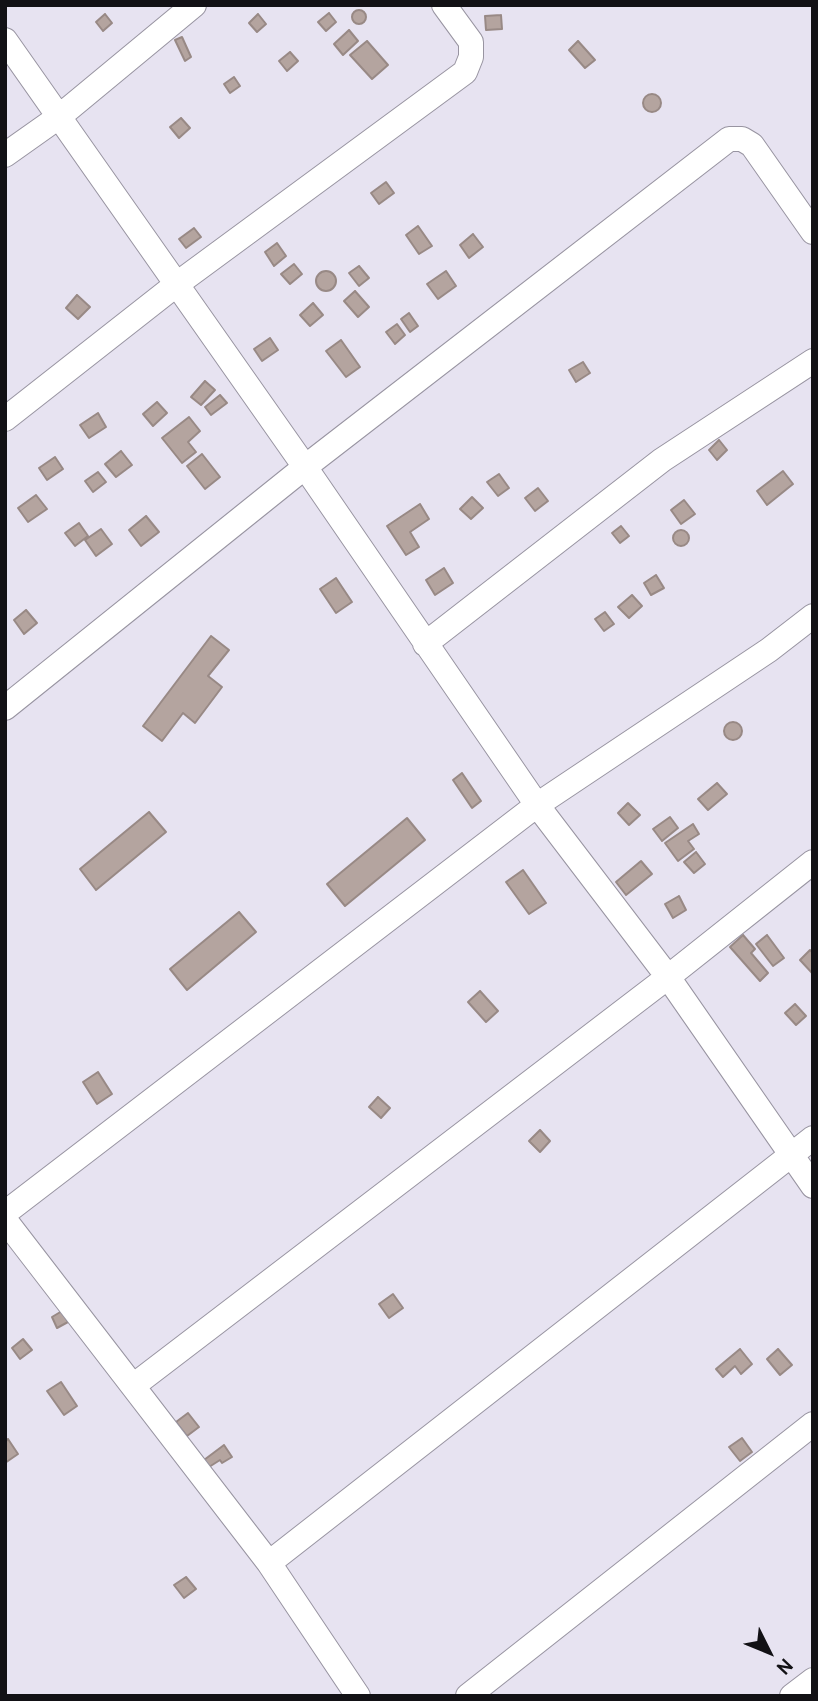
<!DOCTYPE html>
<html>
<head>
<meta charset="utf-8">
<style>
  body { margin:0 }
  #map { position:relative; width:818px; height:1701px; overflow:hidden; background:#e7e3f1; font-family:Cabin,sans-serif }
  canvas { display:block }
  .frame { position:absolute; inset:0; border:7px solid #121115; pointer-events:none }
  .north { position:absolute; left:734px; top:1617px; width:70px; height:70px; -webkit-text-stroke:5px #e7e3f1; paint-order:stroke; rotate:133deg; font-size:19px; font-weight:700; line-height:28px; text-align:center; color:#121115 }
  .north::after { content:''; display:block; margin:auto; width:24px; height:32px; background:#121115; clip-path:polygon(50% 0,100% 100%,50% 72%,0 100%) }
</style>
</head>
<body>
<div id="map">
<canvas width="818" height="1701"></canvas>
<div class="frame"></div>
<div class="north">N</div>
</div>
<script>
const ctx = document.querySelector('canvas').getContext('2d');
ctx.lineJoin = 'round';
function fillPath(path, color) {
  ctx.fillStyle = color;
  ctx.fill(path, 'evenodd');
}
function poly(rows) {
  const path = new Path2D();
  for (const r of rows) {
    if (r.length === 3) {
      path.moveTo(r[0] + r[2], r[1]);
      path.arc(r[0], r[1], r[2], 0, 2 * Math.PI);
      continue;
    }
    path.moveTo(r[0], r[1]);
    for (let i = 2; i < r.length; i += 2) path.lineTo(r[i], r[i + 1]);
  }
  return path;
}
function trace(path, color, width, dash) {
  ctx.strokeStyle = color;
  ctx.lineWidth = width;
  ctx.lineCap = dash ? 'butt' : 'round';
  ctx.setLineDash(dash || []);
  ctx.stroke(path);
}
const building = poly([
  [359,17,7],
  [329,13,336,22,326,31,318,22,329,13],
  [105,14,112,23,103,31,96,22,105,14],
  [258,14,266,24,257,32,249,23,258,14],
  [501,15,502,29,486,30,485,16,501,15],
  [349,30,358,41,343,55,334,44,349,30],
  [182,37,191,57,185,61,175,40,182,37],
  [367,41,388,65,372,79,350,55,367,41],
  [578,41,595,60,585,68,569,50,578,41],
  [290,52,298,61,287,71,279,61,290,52],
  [234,77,240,86,230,93,224,84,234,77],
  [652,103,9],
  [181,118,190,128,179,138,170,127,181,118],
  [386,182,394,193,379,204,371,193,386,182],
  [418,226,432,246,419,254,406,235,418,226],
  [194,228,201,237,186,248,179,239,194,228],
  [473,234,483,247,469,258,460,245,473,234],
  [277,243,286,256,274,266,265,252,277,243],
  [294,264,302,274,290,284,281,274,294,264],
  [359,266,369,278,359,286,349,273,359,266],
  [326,281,10],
  [446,271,456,286,438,299,427,284,446,271],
  [355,291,369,307,358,317,344,301,355,291],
  [77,295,90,307,78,319,66,308,77,295],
  [313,303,323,315,310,326,300,315,313,303],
  [409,313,418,326,410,332,401,319,409,313],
  [397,324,405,335,395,344,386,332,397,324],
  [270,338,278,350,262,361,254,349,270,338],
  [341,340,360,367,346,377,326,351,341,340],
  [583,362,590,373,576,382,569,370,583,362],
  [205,381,215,390,201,405,191,397,205,381],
  [220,395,227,403,211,415,205,407,220,395],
  [157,402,167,413,153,426,143,414,157,402],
  [98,413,106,427,89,438,80,425,98,413],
  [189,417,200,431,188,442,196,452,182,463,162,438,189,417],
  [719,440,727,450,717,460,709,450,719,440],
  [121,451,132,465,116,477,105,464,121,451],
  [202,454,220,477,205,489,187,466,202,454],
  [55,457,63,469,47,480,39,468,55,457],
  [783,471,793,484,767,505,757,491,783,471],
  [98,472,106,482,93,492,85,481,98,472],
  [499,474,509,488,498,496,487,482,499,474],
  [538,488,548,501,535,511,525,498,538,488],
  [36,495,47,509,28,522,18,508,36,495],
  [472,497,483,508,471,519,460,509,472,497],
  [684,500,695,514,681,524,671,510,684,500],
  [420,504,429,519,410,532,419,547,406,555,387,526,420,504],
  [146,516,159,532,141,546,129,530,146,516],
  [79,523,88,536,75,546,65,533,79,523],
  [621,526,629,536,620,543,612,533,621,526],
  [101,529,112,544,96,556,85,540,101,529],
  [681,538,8],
  [444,568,453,583,435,595,426,580,444,568],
  [656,575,664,588,651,595,644,583,656,575],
  [336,578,352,602,336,613,320,589,336,578],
  [632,595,642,606,629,618,618,607,632,595],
  [26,610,37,623,24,634,14,620,26,610],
  [605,612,614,624,604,631,595,619,605,612],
  [211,636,229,650,208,676,222,687,195,723,183,713,162,741,143,726,211,636],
  [733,731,9],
  [462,773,481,801,472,808,453,780,462,773],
  [717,783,727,794,708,810,698,799,717,783],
  [628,803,640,815,629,825,618,813,628,803],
  [149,812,166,832,96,890,80,869,149,812],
  [670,817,678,828,662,841,653,829,670,817],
  [407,818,425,840,345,906,327,884,407,818],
  [693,824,699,834,688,841,694,849,678,861,665,843,693,824],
  [696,852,705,864,694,873,684,862,696,852],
  [641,861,652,874,626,895,616,882,641,861],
  [523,870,546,903,529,914,506,882,523,870],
  [679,896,686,910,673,918,665,904,679,896],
  [239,912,256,932,187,990,170,969,239,912],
  [743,935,755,949,751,953,768,973,760,981,730,947,743,935],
  [767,935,784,958,773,966,756,944,767,935],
  [810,950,813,953,813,974,800,960,810,950],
  [480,991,498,1011,486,1022,468,1002,480,991],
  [795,1004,806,1016,796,1025,785,1013,795,1004],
  [98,1072,112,1094,97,1104,83,1082,98,1072],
  [378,1097,390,1108,381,1118,369,1107,378,1097],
  [540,1130,550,1141,540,1152,529,1141,540,1130],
  [393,1294,403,1308,389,1318,379,1304,393,1294],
  [62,1311,68,1322,57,1328,52,1317,62,1311],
  [23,1339,32,1350,20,1359,12,1348,23,1339],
  [740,1349,752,1364,741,1374,735,1366,723,1377,716,1369,740,1349],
  [778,1349,792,1365,780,1375,767,1359,778,1349],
  [61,1382,77,1406,64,1415,47,1391,61,1382],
  [188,1413,199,1427,187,1436,176,1422,188,1413],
  [742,1438,752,1452,740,1461,729,1447,742,1438],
  [8,1439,18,1454,5,1463,5,1442,8,1439],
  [224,1445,232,1457,222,1463,220,1460,209,1467,204,1460,224,1445],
  [186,1577,196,1589,184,1598,174,1585,186,1577]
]);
const street = poly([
  [5,40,305,467,537,805,668,977,813,1186],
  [5,155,60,116,194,5],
  [5,419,177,284,465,72,471,57,471,42,444,5],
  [425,644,662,460,813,361],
  [5,708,305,467,729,139,742,139,752,145,813,232],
  [5,1213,537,805,769,650,813,616],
  [5,1220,269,1563,358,1696],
  [133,1386,668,977,813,862],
  [269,1563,813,1138],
  [468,1696,813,1424],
  [792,1696,813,1680]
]);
fillPath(building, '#b4a49f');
trace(building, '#988985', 2);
trace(street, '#9894a1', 26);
trace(street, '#fff', 24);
</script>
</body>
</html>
